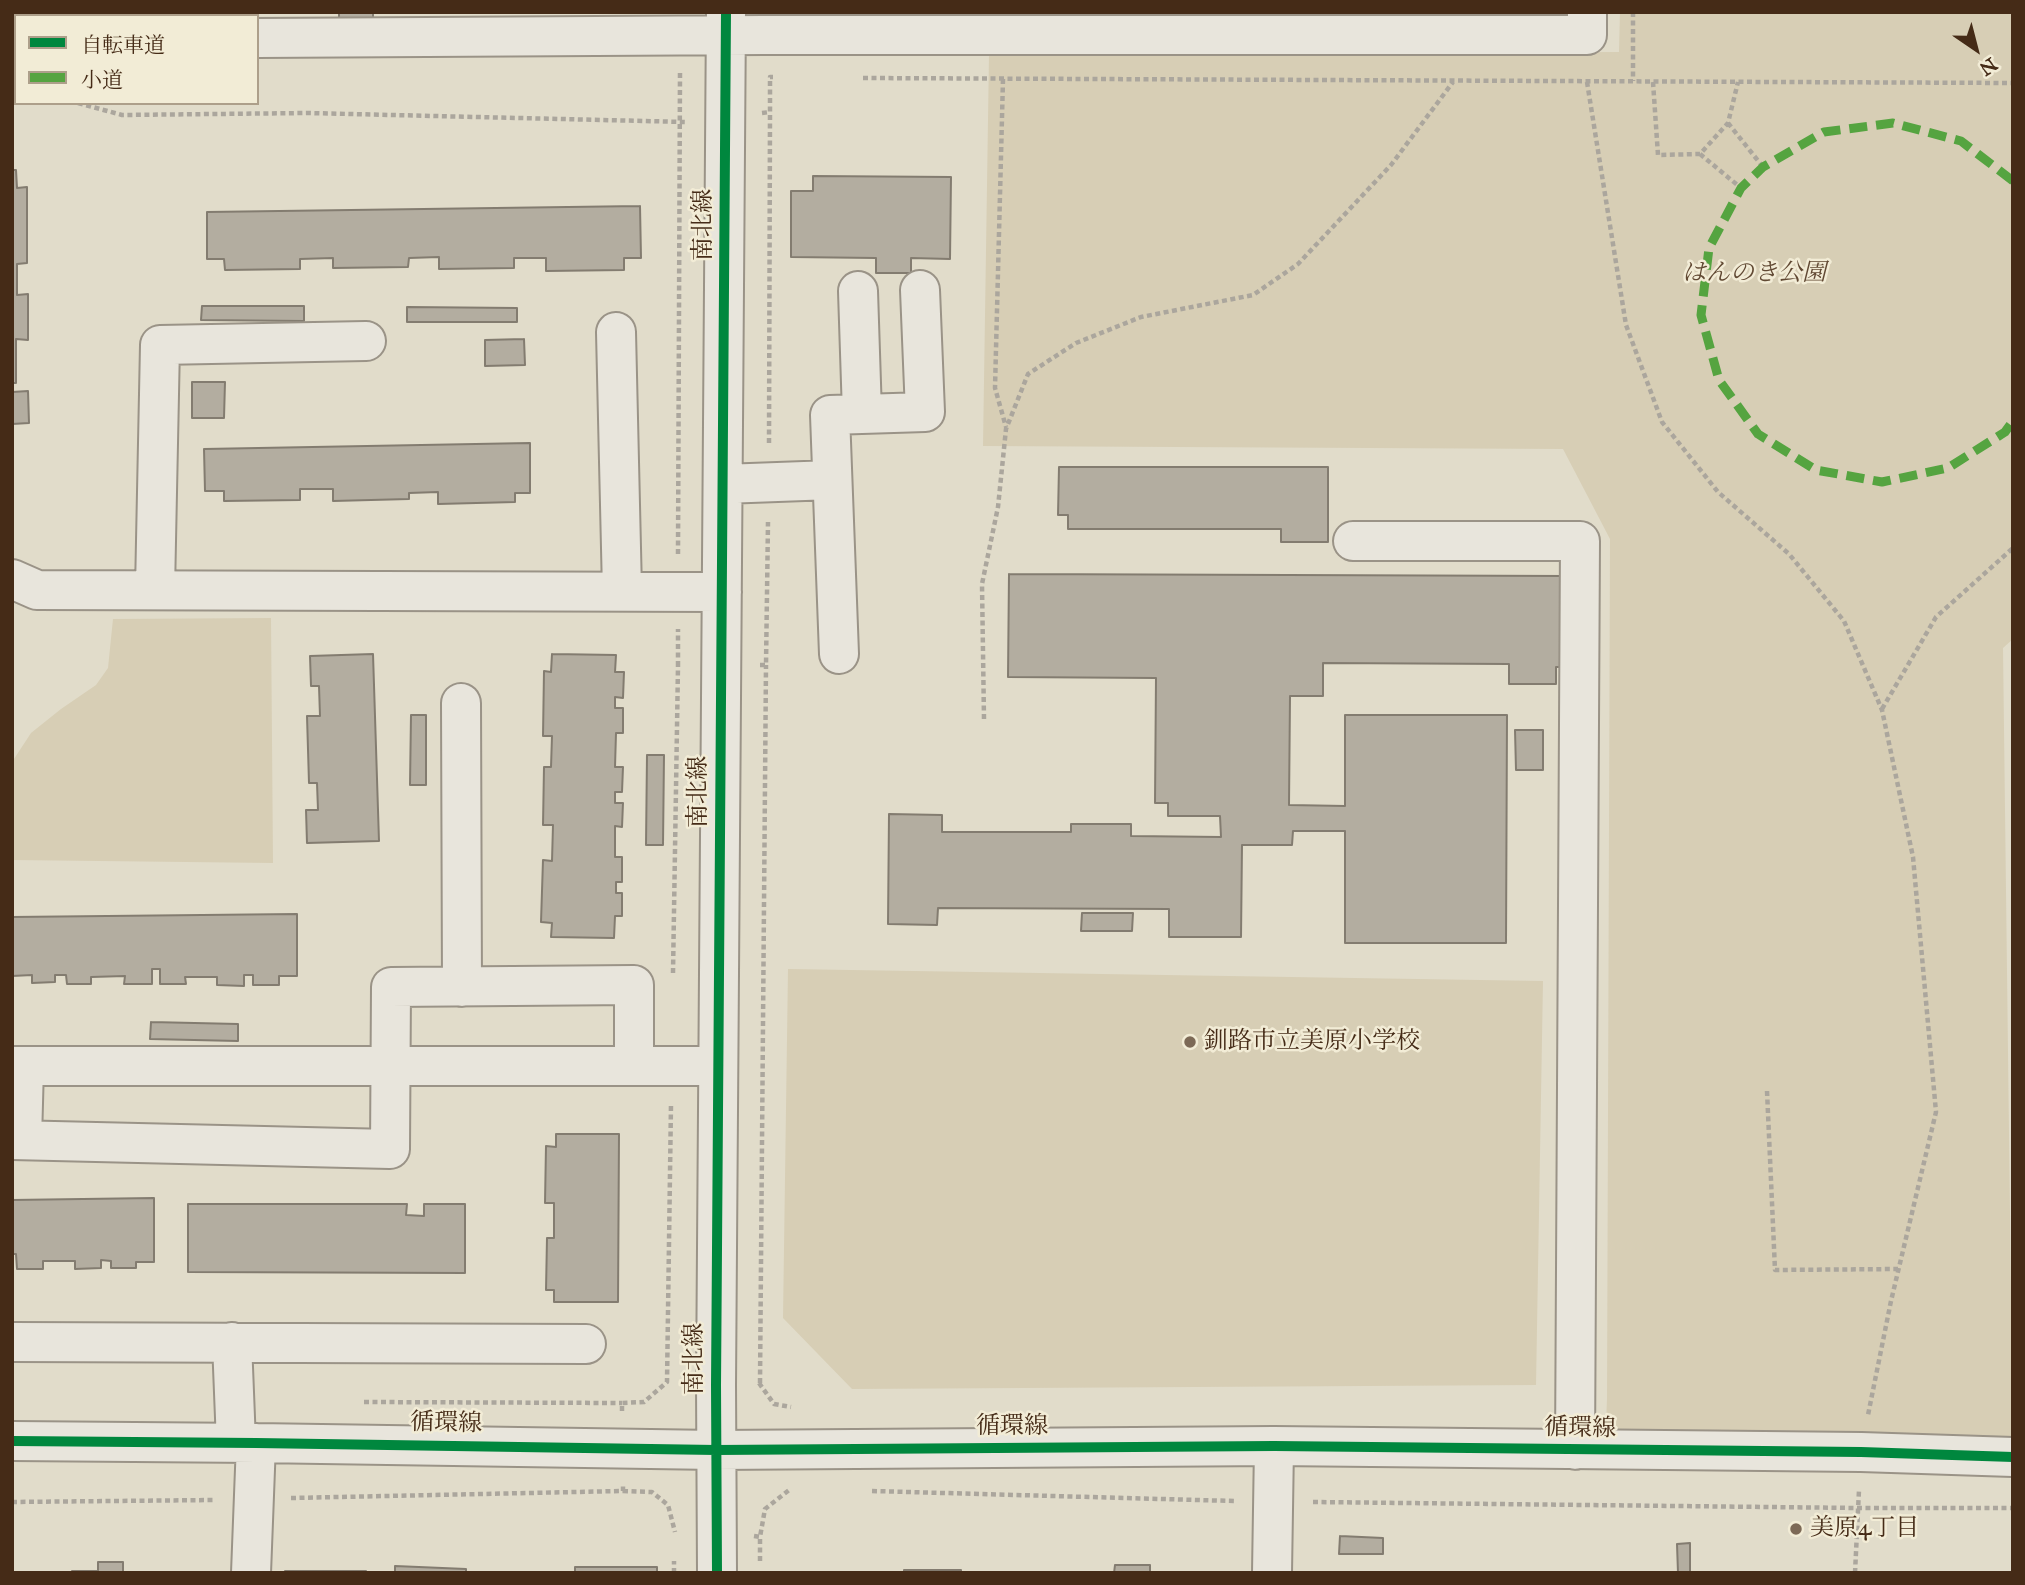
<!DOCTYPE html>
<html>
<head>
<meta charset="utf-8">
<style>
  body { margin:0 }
  #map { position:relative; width:2025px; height:1585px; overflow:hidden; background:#e1dcca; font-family:"IM FELL Great Primer","Noto Serif JP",serif }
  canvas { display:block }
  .frame { position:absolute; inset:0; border:14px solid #452b17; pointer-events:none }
  .legend { position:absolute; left:14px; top:14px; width:245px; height:91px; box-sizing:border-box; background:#f2ecd6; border:2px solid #ad9f8a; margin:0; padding:9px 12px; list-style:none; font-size:21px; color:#452b17 }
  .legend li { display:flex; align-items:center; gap:14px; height:35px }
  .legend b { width:35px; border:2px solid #ad9f8a }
  .north { position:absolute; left:1941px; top:14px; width:70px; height:70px; -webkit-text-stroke:5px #f2ecd6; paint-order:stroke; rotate:145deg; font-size:19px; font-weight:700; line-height:28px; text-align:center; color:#452b17 }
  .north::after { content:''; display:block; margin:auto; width:24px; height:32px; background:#452b17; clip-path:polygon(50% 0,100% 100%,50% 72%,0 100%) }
</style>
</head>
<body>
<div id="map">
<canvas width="2025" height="1585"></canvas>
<div class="frame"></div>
<ul class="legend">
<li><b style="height:9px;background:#00873e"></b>自転車道</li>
<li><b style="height:9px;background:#55a440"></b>小道</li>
</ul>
<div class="north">N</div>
</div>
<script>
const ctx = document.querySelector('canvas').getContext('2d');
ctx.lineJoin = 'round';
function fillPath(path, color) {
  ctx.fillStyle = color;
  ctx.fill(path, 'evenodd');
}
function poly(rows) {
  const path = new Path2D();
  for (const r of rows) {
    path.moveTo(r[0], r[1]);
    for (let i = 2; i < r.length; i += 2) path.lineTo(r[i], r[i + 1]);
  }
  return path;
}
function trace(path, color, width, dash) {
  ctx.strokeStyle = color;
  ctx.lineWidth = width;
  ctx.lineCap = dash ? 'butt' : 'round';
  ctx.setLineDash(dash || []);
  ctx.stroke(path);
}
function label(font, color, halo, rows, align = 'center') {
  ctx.font = font + ' "IM FELL Great Primer","Noto Serif JP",serif';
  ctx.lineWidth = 5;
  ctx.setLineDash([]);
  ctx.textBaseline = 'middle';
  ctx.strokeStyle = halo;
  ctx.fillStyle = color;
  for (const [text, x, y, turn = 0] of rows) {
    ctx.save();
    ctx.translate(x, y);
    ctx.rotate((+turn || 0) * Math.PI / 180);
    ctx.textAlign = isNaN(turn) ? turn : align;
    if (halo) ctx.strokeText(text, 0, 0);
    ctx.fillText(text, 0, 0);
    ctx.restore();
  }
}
const green = poly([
  [1620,12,2013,12,2013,639,2003,648,2013,1457,1605,1450,1607,1399,1610,539,1563,449,983,446,989,55,1619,52],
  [271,618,273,863,12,860,12,762,31,733,61,709,96,685,108,668,113,619],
  [788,969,1543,981,1536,1385,852,1389,783,1318]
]);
const building = poly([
  [339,12,373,12,373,21,339,19,339,12],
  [818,12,851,12,851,18,818,17,818,12],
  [903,12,935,12,934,17,902,16,903,12],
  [1022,12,1059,12,1059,18,1022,17,1022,12],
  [1147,12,1184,12,1184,19,1147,18,1147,12],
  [12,170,16,170,17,188,27,187,27,263,17,264,17,295,28,294,28,340,16,339,16,383,12,383,12,170],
  [813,176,951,177,950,259,911,258,911,273,876,273,876,258,791,257,791,191,813,191,813,176],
  [640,206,641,258,624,258,624,270,546,271,546,258,514,258,514,268,439,269,439,257,409,258,408,267,333,268,333,258,300,259,300,269,225,270,224,259,207,259,207,212,640,206],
  [202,306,304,306,304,321,201,320,202,306],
  [407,307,517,308,517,322,407,322,407,307],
  [524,339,525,365,485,366,485,340,524,339],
  [192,382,225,382,224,418,192,418,192,382],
  [28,391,29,423,12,424,12,392,28,391],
  [530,443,530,493,515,493,515,502,438,504,438,492,409,493,409,499,333,501,333,489,300,489,300,500,224,501,224,491,205,491,204,449,530,443],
  [1059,467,1328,467,1328,542,1281,542,1281,529,1068,529,1068,515,1058,515,1059,467],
  [1009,574,1566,576,1565,667,1556,667,1556,684,1509,684,1509,664,1323,663,1323,696,1290,696,1289,805,1345,806,1345,715,1507,715,1506,943,1345,943,1345,831,1293,831,1292,845,1242,845,1241,937,1169,937,1169,909,938,908,937,925,888,924,889,814,942,815,942,832,1071,832,1071,824,1131,824,1131,836,1221,837,1220,816,1168,816,1168,803,1155,803,1156,678,1008,677,1009,574],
  [373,654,379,841,307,843,306,810,318,810,317,783,309,783,307,716,320,716,319,686,311,686,310,656,373,654],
  [552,654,616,655,615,672,624,672,623,698,615,697,615,708,623,708,623,733,616,733,615,767,623,767,622,792,615,792,615,803,623,803,622,827,615,826,615,857,622,857,622,882,616,882,616,893,622,893,622,916,615,916,614,938,551,937,552,923,541,922,543,860,552,861,553,825,543,825,544,767,551,767,552,736,543,736,544,671,551,672,552,654],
  [411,715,426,715,426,785,410,785,411,715],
  [1515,730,1543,730,1543,770,1516,770,1515,730],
  [647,755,664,755,663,845,646,845,647,755],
  [1082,913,1133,913,1132,931,1081,931,1082,913],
  [297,914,297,976,279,976,279,985,253,985,253,975,244,975,244,986,217,985,217,977,185,977,186,984,160,984,160,969,152,969,152,984,124,984,125,976,91,977,91,984,67,984,66,975,55,975,55,982,32,983,32,975,12,976,12,917,297,914],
  [151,1022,238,1024,238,1041,150,1039,151,1022],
  [556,1134,619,1134,618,1302,554,1302,554,1290,546,1290,547,1238,554,1238,554,1203,545,1203,546,1146,556,1147,556,1134],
  [154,1198,154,1262,136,1262,136,1268,111,1268,111,1261,101,1260,101,1268,75,1269,75,1261,43,1261,43,1269,17,1269,16,1254,12,1254,12,1200,154,1198],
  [188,1204,407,1204,406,1215,424,1216,424,1204,465,1204,465,1273,188,1272,188,1204],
  [1340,1536,1383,1538,1383,1554,1339,1554,1340,1536],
  [1690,1543,1690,1573,1678,1573,1677,1544,1690,1543],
  [98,1562,123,1562,123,1573,72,1573,72,1571,98,1571,98,1562],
  [1115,1565,1150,1565,1150,1573,1114,1573,1115,1565],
  [395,1566,466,1569,466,1573,395,1573,395,1566],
  [575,1567,657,1567,657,1573,575,1573,575,1567],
  [904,1570,961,1570,961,1573,904,1573,904,1570],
  [285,1571,366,1571,366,1573,285,1573,285,1571]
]);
const path = poly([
  [1633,12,1633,81],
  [82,16,83,12],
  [863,78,2013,83],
  [1003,79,995,388,1006,427],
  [1587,82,1626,325,1662,422,1718,492,1789,554,1844,621,1882,710,1913,857,1936,1112,1891,1301,1868,1415],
  [1653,82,1658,155,1700,154,1728,123,1738,82],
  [12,85,16,86],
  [78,103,122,115,308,113,687,122],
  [762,113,770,112,770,77,773,77],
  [1728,123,1763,167],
  [1700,154,1741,188],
  [769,443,770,112],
  [678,554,680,73],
  [760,665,766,665,768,522],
  [678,666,678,629],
  [1882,709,1936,617,2013,548],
  [984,719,982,584,998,507,1006,429,1028,374,1076,343,1141,317,1253,295,1298,264,1391,165,1453,82],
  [673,973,678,666],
  [1767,1091,1775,1270,1898,1269],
  [759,1383,774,1404,791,1407],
  [760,1383,766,665],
  [364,1402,622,1403],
  [622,1411,622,1403,644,1402,667,1382,671,1104],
  [623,1491,652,1492,668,1505,675,1532],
  [872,1491,1234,1501],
  [291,1498,623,1491,623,1486],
  [12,1502,216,1500],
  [1313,1502,1858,1508,2013,1508],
  [754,1536,760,1537,765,1509,789,1490],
  [760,1561,760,1537],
  [674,1573,674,1561],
  [1855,1573,1859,1490]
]);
const minor = poly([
  [257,38,764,35,1587,35,1587,12],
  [858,291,862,414],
  [616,332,622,591],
  [723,484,832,480],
  [1353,541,1580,541,1575,1450],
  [12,579,37,590,722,592],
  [155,590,160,345,366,341],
  [839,654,830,415,925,412,920,290],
  [461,703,462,987],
  [12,1066,718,1066],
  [12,1140,390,1149,391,987,634,985,634,1065],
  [22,1140,24,1066],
  [12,1342,586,1344],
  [232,1342,236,1443],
  [12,1441,256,1443,716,1450,1274,1446,1861,1452,2013,1457],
  [251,1573,256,1443],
  [717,1573,716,1384,726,12],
  [1272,1573,1274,1446]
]);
const quiet = poly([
  [2013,181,1961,141,1893,123,1824,132,1763,167,1741,188,1709,248,1701,315,1719,380,1758,434,1816,470,1882,482,1948,468,2005,432,2013,421]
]);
const cycleway = poly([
  [12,1441,256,1443,716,1450,1274,1446,1861,1452,2013,1457],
  [717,1573,716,1384,726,12]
]);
const markers = [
  [1190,1042,7,"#7c6956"],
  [1796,1529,7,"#7c6956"]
];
const streetNames = [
  ["南北線",704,225,-90],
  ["南北線",699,792,-90],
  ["南北線",695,1359,-90],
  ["循環線",446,1424,1],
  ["循環線",1012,1427],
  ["循環線",1580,1429,1]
];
const parkNames = [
  ["はんのき公園",1754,274]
];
const poiNames = [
  ["釧路市立美原小学校",1204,1042],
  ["美原4丁目",1810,1529]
];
fillPath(green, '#d7ceb5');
fillPath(building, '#b3ada0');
trace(building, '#837c70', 2);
trace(minor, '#9a9387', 42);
trace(path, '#aba69d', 4.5, [5, 3.5]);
trace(minor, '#e8e5dc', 38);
trace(quiet, '#55a440', 9, [18, 9]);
trace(cycleway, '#00873e', 10);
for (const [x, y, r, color] of markers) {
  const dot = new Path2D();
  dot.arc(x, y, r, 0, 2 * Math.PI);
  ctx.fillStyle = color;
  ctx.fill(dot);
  trace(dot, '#f2ecd6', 2.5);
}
label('24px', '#452b17', '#f2ecd6', streetNames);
label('italic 24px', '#614933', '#f2ecd6', parkNames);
label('24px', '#452b17', '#f2ecd6', poiNames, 'left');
</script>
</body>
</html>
